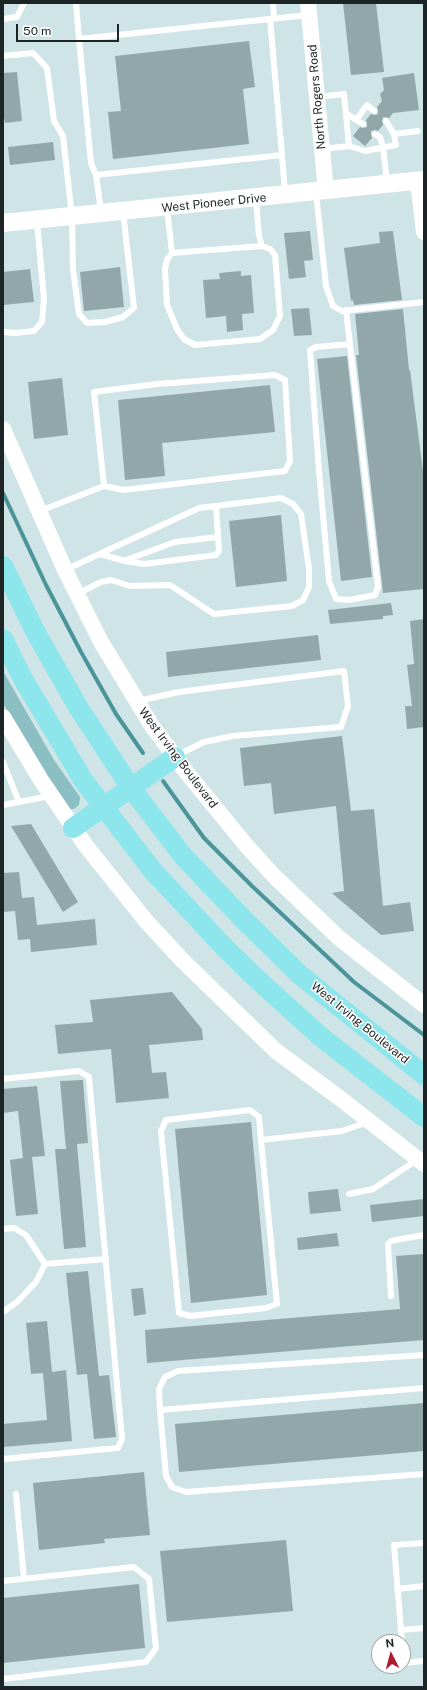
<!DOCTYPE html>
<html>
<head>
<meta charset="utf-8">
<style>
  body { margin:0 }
  #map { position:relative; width:427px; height:1690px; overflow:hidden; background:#cee4e6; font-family:"Public Sans",sans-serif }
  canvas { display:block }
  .frame { position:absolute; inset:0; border:4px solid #1c2425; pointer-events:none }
  .north { position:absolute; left:371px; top:1634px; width:40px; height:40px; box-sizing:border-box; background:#fff; border:1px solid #a4a7a8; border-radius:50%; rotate:354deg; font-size:11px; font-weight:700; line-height:16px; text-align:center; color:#1c2425 }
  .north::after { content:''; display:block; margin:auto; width:14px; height:18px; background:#af1b2e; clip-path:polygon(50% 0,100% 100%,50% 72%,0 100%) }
  .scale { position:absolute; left:16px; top:24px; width:103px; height:18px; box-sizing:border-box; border:2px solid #1c2425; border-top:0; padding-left:5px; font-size:12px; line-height:14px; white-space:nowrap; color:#1c2425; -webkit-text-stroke:3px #fff; paint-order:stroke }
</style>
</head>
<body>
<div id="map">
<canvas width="427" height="1690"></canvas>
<div class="frame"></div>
<div class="north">N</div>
<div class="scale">50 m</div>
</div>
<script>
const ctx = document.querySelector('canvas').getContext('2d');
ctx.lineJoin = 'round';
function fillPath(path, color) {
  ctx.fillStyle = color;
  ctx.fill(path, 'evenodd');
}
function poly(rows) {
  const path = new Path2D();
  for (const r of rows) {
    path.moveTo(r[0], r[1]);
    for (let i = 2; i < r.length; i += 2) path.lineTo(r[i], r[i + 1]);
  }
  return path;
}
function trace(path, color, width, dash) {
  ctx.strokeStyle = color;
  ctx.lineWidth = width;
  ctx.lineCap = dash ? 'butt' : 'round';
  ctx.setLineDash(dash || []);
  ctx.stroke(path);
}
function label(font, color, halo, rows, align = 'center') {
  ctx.font = font + ' "Public Sans",sans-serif';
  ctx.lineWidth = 3;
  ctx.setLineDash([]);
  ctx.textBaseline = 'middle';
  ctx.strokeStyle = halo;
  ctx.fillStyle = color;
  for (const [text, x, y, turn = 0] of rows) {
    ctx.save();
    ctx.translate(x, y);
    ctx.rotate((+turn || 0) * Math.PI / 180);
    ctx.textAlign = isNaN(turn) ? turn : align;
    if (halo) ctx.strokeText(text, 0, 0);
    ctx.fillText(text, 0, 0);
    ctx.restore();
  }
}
const green = poly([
  [3,671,54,760,80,797,79,805,74,809,68,809,18,731,3,703]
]);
const stream = poly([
  [3,493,46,585,81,652,116,714,143,753],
  [163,781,204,838,252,886,354,982,424,1035]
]);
const building = poly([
  [343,3,376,3,384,72,351,75],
  [249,41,255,87,243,89,249,144,113,159,108,112,121,111,115,56],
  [17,72,22,121,5,123,3,113,3,73],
  [414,73,419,110,393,113,389,118,383,117,382,121,383,125,378,131,375,130,371,131,371,134,372,138,365,146,353,136,360,127,363,128,367,127,367,124,366,120,371,114,375,115,378,114,378,110,377,107,382,101,380,94,384,90,382,78],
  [53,142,55,160,10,165,8,147],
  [310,231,313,260,304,261,306,277,289,279,284,233],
  [393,231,402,300,354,305,353,300,351,301,344,248,380,243,379,232],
  [120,267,124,307,84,311,80,272],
  [30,269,34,302,3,305,3,272],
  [241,271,241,276,251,275,254,313,242,314,243,330,227,332,226,316,206,318,203,280,220,279,219,273],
  [309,308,312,335,294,336,291,309],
  [403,309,409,370,410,370,424,479,424,589,383,593,356,355,359,355,355,314],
  [347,356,372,577,341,581,317,359],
  [62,378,68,435,34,439,28,382],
  [270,385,275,432,162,443,165,476,125,480,118,400],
  [281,515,287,581,236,587,229,521],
  [391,603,393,615,383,616,383,619,330,624,328,610],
  [424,619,424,727,407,729,405,706,412,706,407,665,414,664,410,621],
  [318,635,321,660,168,677,166,652],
  [342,736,351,811,374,809,383,906,410,902,414,931,381,935,332,893,344,891,336,806,274,814,271,783,244,786,240,748],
  [31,824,78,902,63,912,11,826],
  [19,872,22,898,34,897,37,925,95,919,97,945,31,952,30,939,18,940,15,911,3,912,3,873],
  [172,992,202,1029,203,1040,149,1045,152,1073,166,1072,169,1098,116,1103,111,1049,58,1054,55,1025,93,1022,90,1000],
  [83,1080,88,1143,77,1144,86,1247,64,1249,55,1149,66,1149,60,1081],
  [37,1086,45,1156,32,1157,38,1214,16,1216,10,1160,23,1158,18,1111,3,1113,3,1089],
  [251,1122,267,1295,191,1303,175,1129],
  [338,1189,341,1211,310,1214,308,1192],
  [424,1199,424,1216,372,1222,370,1205],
  [337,1233,339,1246,298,1250,297,1238],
  [424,1254,424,1340,147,1363,145,1330,400,1309,396,1256],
  [88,1271,99,1376,109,1375,116,1437,94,1439,87,1374,77,1375,66,1273],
  [143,1288,146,1314,134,1316,131,1289],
  [47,1321,52,1372,66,1370,72,1441,3,1447,3,1424,47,1420,43,1373,31,1374,26,1323],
  [424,1403,424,1451,179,1472,175,1424],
  [144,1472,150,1535,104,1539,105,1543,39,1550,33,1483],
  [286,1540,293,1611,167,1622,160,1551],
  [139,1584,145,1648,3,1663,3,1598]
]);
const service = poly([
  [76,3,79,39],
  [273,3,274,18],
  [3,19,17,17,24,3],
  [3,56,33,53,47,68,54,121,63,136,72,217,73,269,79,314,87,323,105,322,123,317,134,308,123,212],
  [317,97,344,94,349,146,323,149],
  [347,114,363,124],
  [356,120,367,105,374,111],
  [375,134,380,137,383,147,387,183],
  [394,134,418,131],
  [349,146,365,151,396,145,394,134,386,121],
  [282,155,285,193],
  [96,175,282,155,270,19],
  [316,193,326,286,333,306,342,311,424,302],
  [167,208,172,253,167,260,165,269,167,305,177,329,184,339,195,345,260,339,273,330,280,316,275,255,270,249,262,246,259,236,256,200],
  [101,211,96,175,91,163,79,39,308,15],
  [172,253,262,246],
  [346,310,378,587,375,595,349,600,336,599,329,581,319,471,310,350,316,347,350,344],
  [3,332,15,333,34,331,42,322,44,299,37,222],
  [40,511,104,486,124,490,285,471,290,461,285,380,275,375,157,384,94,392,104,486],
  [100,554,125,561,144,564,216,555,219,551,216,506],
  [126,560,175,542,218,537],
  [65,570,199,508,281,498,293,504,301,514,309,569,309,587,303,600,292,606,214,614,170,585,130,586,111,580,101,582,77,594],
  [138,701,179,692,344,671,348,706,341,727,233,736,204,742,176,756],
  [3,762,19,802],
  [3,805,50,796],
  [3,1079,79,1071,89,1077,122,1439,118,1448,3,1459],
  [261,1140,277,1304,266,1308,190,1316,179,1313,161,1131,166,1120,250,1110,259,1117,261,1140,342,1131,368,1122],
  [349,1194,373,1189,417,1160],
  [3,1229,14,1228,26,1235,45,1264,106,1259],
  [391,1296,388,1244,391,1241,401,1239,424,1235],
  [3,1312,17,1302,36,1282,45,1264],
  [424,1355,178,1371,165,1377,159,1389,160,1410,166,1476,172,1487,186,1492,424,1474],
  [160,1410,424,1388],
  [16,1494,24,1579],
  [3,1581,134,1567,149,1579,156,1648,146,1662,3,1679],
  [397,1589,424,1586],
  [401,1630,424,1628],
  [402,1642,394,1545,424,1543],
  [403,1660,403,1663,424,1661]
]);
const tertiary = poly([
  [308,3,326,191],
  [418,181,424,232],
  [3,429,65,570,101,642,152,726,187,773,245,844,274,876,339,938,424,1005],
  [3,717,41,780,86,846,146,921,183,961,276,1051,341,1099,424,1164]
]);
const secondary = poly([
  [3,223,424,180]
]);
const primary = poly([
  [3,566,36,633,78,707,131,788,183,856,245,921,300,975,424,1075],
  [3,639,23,679,83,780,153,871,224,947,259,981,321,1037,424,1117],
  [73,828,175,757]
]);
const streetNames = [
  ["North Rogers Road",317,97,-95],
  ["West Pioneer Drive",214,203,-6],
  ["West Irving Boulevard",178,758,53],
  ["West Irving Boulevard",360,1023,39]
];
fillPath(green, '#8bbfc3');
trace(stream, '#4a949a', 4);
fillPath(building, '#92a7a9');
trace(service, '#fff', 6);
trace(tertiary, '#fff', 16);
trace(secondary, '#fff', 18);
trace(primary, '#8ce6ec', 20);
label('12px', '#1c2425', '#fff', streetNames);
</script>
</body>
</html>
